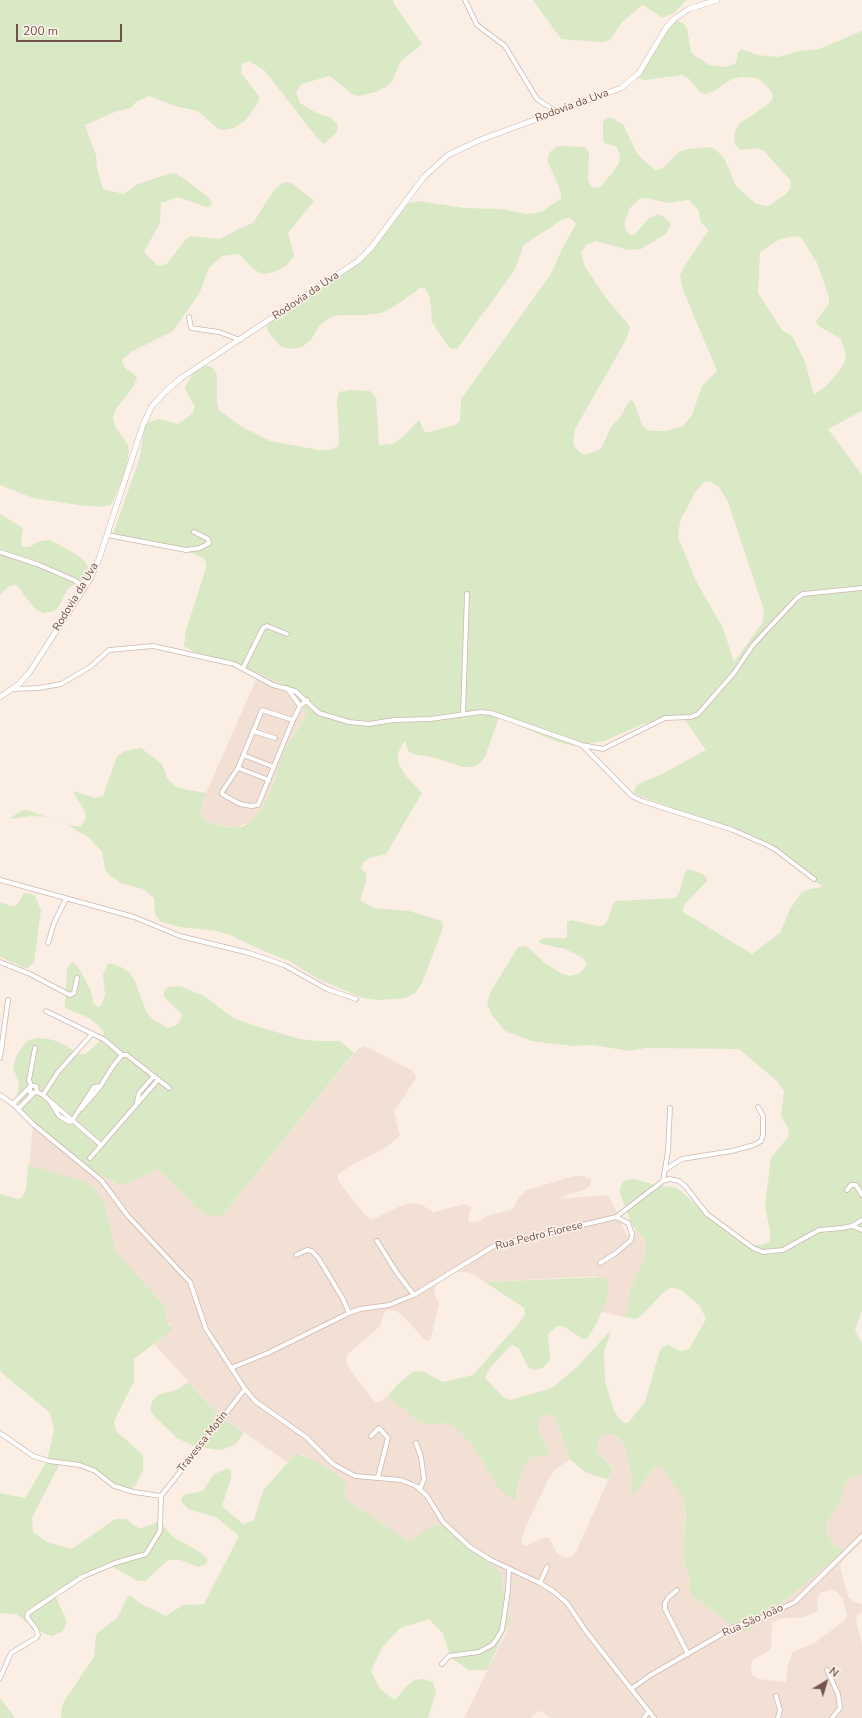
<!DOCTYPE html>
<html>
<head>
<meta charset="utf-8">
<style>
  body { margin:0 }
  #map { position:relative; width:862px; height:1718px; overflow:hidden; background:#fbefe5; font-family:"Nunito Sans",sans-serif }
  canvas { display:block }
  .north { position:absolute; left:806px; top:1662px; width:40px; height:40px; -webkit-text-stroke:3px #fef4eb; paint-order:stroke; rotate:38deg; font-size:11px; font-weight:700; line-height:16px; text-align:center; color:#72534c }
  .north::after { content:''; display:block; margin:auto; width:14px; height:18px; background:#72534c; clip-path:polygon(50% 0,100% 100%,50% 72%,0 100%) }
  .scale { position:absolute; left:16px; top:24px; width:106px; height:18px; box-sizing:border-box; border:2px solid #72534c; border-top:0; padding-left:5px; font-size:12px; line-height:14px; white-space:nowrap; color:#72534c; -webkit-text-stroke:3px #fef4eb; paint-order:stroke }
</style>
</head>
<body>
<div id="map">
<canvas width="862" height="1718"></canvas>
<div class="north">N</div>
<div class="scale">200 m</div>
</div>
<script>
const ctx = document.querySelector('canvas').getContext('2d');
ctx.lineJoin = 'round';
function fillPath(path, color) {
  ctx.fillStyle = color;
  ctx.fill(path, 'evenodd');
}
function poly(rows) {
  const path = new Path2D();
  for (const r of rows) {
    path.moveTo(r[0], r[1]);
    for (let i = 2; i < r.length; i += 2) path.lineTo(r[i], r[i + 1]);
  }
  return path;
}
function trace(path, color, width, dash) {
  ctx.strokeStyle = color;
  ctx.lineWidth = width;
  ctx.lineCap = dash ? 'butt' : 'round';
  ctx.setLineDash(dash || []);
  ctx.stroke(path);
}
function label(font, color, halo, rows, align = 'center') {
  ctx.font = font + ' "Nunito Sans",sans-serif';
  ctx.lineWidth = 3;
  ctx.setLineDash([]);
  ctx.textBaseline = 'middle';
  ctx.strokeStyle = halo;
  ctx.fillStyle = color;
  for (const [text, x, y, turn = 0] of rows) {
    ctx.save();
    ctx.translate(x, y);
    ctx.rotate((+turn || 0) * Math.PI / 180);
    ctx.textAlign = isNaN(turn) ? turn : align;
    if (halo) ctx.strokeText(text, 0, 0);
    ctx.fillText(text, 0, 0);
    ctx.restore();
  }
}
const residential = poly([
  [259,673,283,685,307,713,293,734,265,802,252,821,236,828,211,823,203,819,199,812,206,793],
  [365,1046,411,1070,415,1074,416,1078,394,1112,400,1136,386,1147,347,1168,338,1174,338,1180,342,1186,365,1215,371,1219,376,1218,398,1207,411,1203,422,1205,433,1212,465,1204,471,1207,468,1221,470,1223,479,1221,489,1215,512,1210,519,1197,527,1190,574,1176,582,1176,590,1179,591,1182,590,1186,581,1191,565,1195,560,1199,605,1195,609,1197,613,1204,627,1236,630,1236,636,1230,644,1240,646,1247,642,1264,631,1288,625,1317,602,1312,608,1285,597,1276,485,1282,470,1273,456,1271,435,1286,434,1292,439,1304,431,1338,428,1341,424,1339,403,1316,396,1311,388,1310,384,1313,380,1326,347,1355,346,1362,352,1373,375,1402,379,1402,388,1396,419,1422,431,1425,446,1423,454,1427,471,1443,498,1487,517,1495,519,1477,527,1461,536,1455,547,1455,548,1448,538,1430,538,1421,542,1416,546,1413,550,1414,555,1418,570,1459,555,1470,549,1478,525,1528,521,1542,525,1546,543,1538,549,1538,557,1553,566,1558,571,1557,576,1552,613,1469,610,1464,597,1451,598,1441,603,1435,611,1434,617,1436,624,1445,626,1450,631,1474,632,1493,635,1493,652,1470,656,1467,661,1466,682,1495,686,1507,683,1557,690,1580,689,1591,694,1597,735,1628,752,1628,841,1554,841,1549,834,1545,828,1535,826,1527,828,1521,846,1483,851,1478,862,1474,862,1542,842,1561,840,1567,848,1596,854,1602,862,1604,862,1612,857,1616,856,1621,862,1645,862,1718,551,1718,542,1712,538,1711,531,1718,464,1718,506,1633,511,1614,507,1607,500,1573,497,1569,447,1527,431,1526,410,1543,345,1499,346,1483,341,1477,304,1455,293,1456,287,1462,219,1415,154,1344,171,1331,171,1325,167,1322,167,1317,163,1304,115,1251,107,1218,29,1165,33,1126,76,1162,115,1183,125,1184,158,1169,203,1213,222,1216,358,1049],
  [830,1590,837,1592,843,1599,847,1616,845,1620,816,1642,793,1652,788,1664,786,1682,759,1679,752,1675,751,1665,753,1660,771,1650,772,1623,779,1619,803,1617,816,1612,818,1608,817,1598,820,1593]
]);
const green = poly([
  [0,0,393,0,394,4,422,44,401,61,392,81,387,86,376,92,358,96,352,94,330,76,301,84,296,93,300,103,315,112,331,118,338,125,337,132,324,144,318,139,264,70,249,61,242,64,241,73,259,96,259,101,246,120,234,128,224,130,218,129,198,111,175,106,149,96,136,102,131,108,115,112,85,125,96,155,97,168,103,189,124,194,138,184,171,173,176,174,185,179,209,198,212,203,211,206,206,207,178,197,161,203,160,223,144,252,158,266,167,264,185,240,191,236,220,239,238,229,253,223,274,190,282,183,288,182,293,184,314,201,288,233,294,256,286,266,275,272,262,274,253,269,239,254,222,256,209,268,199,294,173,331,131,352,122,360,124,367,137,377,134,386,116,409,113,417,115,426,128,445,129,452,125,472,112,504,102,507,78,505,33,498,0,485],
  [533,0,687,0,674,13,663,18,643,5,622,22,610,40,602,42,561,39],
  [675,20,683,23,687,28,691,52,695,56,710,65,725,67,736,63,738,52,742,49,757,55,778,57,799,51,819,49,862,31,862,411,828,429,862,475,862,1311,855,1330,862,1344,862,1474,851,1478,846,1483,839,1503,828,1521,826,1527,828,1535,834,1545,842,1549,841,1554,752,1628,745,1631,735,1628,694,1597,689,1591,690,1580,683,1557,686,1513,684,1500,661,1466,656,1467,652,1470,635,1493,632,1493,631,1474,626,1450,624,1445,617,1436,611,1434,603,1435,598,1441,597,1451,613,1469,608,1479,601,1478,585,1472,570,1459,555,1418,550,1414,542,1416,538,1421,538,1430,550,1452,547,1455,532,1457,527,1461,519,1477,516,1498,513,1500,498,1487,471,1443,454,1427,446,1423,431,1425,419,1422,388,1396,397,1385,414,1371,424,1372,443,1382,473,1375,520,1322,525,1314,524,1308,485,1282,603,1277,607,1280,608,1285,606,1303,595,1326,587,1338,583,1339,563,1326,557,1326,548,1334,550,1360,544,1367,535,1370,531,1369,528,1367,519,1349,513,1345,509,1347,489,1369,485,1378,503,1397,511,1400,552,1388,577,1367,610,1331,610,1334,604,1352,605,1381,614,1411,621,1421,626,1423,629,1422,645,1402,660,1350,663,1347,668,1345,681,1351,689,1349,706,1319,700,1306,681,1290,671,1287,663,1293,640,1317,635,1319,625,1317,631,1288,642,1264,646,1247,644,1239,632,1225,620,1194,620,1187,623,1181,634,1179,655,1185,674,1187,681,1191,707,1215,750,1245,761,1245,770,1241,770,1231,765,1206,771,1158,788,1137,789,1130,781,1115,784,1091,777,1081,739,1049,645,1048,630,1051,592,1045,572,1046,532,1041,505,1031,491,1014,487,1003,491,991,518,947,524,946,529,948,546,964,561,973,569,976,579,974,587,965,583,958,565,949,542,944,539,942,540,940,544,938,567,938,567,922,571,920,597,926,603,926,608,920,613,904,617,901,675,898,679,893,685,873,688,869,702,874,706,877,707,881,684,905,683,912,752,954,780,933,790,909,802,892,809,889,823,887,764,843,635,794,634,791,636,786,641,783,664,773,706,750,682,716,643,724,604,741,573,746,555,741,499,717,485,757,478,765,472,767,463,767,432,757,413,754,408,751,405,740,398,753,398,763,406,776,422,793,386,854,369,858,363,863,361,868,366,874,366,882,360,900,374,908,409,911,442,921,443,928,422,983,415,993,405,998,379,1000,363,998,320,980,289,961,259,949,232,936,218,931,180,927,161,922,155,914,154,898,143,889,121,883,109,875,105,869,102,852,88,837,64,823,46,817,31,816,9,819,21,811,27,810,72,826,81,826,86,818,85,812,73,791,95,798,103,796,117,756,125,751,141,748,162,764,167,778,175,786,184,789,206,793,199,812,203,819,211,823,228,827,242,827,252,821,265,802,274,782,283,752,307,713,280,683,259,673,236,668,194,652,184,646,186,630,206,568,206,563,204,559,194,554,113,534,140,457,144,428,147,423,159,419,178,424,192,414,195,407,186,391,185,387,195,370,203,366,210,366,213,368,217,375,217,404,219,410,239,425,270,441,319,450,330,450,338,446,339,439,337,400,339,392,350,390,370,391,376,398,379,445,392,444,403,437,419,420,425,433,455,425,460,421,461,399,551,274,562,249,576,224,574,221,569,218,563,219,524,245,514,271,457,349,452,349,448,346,432,322,430,298,425,288,420,288,392,308,381,313,366,315,338,315,329,318,319,326,311,340,302,347,290,349,280,346,269,333,266,324,365,254,404,205,418,201,464,208,501,209,527,214,541,212,561,199,561,194,558,184,547,160,550,152,556,147,561,146,585,147,589,153,588,181,593,188,600,187,613,172,619,163,620,156,617,147,605,143,603,139,603,123,605,119,610,117,623,124,637,154,655,170,662,169,679,152,687,149,709,147,716,150,724,158,736,186,756,204,768,206,786,194,791,187,790,180,764,151,757,148,740,150,735,144,734,134,740,123,766,106,772,100,773,96,771,91,763,82,756,78,741,77,732,79,712,92,705,94,700,92,689,79,682,75,645,80,640,79,638,76,652,57,658,40],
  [645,198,669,203,687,200,690,201,699,211,701,223,709,230,683,268,680,276,682,287,717,371,702,386,692,415,683,426,667,431,655,431,647,430,642,425,634,402,631,400,628,403,621,416,611,427,601,449,585,455,579,452,574,446,573,441,575,429,626,340,630,328,628,324,606,298,585,267,581,253,586,245,596,241,628,250,641,249,666,234,671,224,664,217,658,214,649,218,634,235,631,235,627,232,624,224,630,208,639,199],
  [795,236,801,237,817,263,829,297,829,304,816,321,818,326,840,338,846,354,844,364,838,372,826,386,814,395,805,362,792,336,782,330,758,293,760,252,780,239],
  [710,481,719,487,728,502,764,610,763,622,734,662,723,628,696,581,678,537,680,521,696,491,704,482],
  [0,514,23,528,21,544,23,547,29,547,38,542,50,540,74,553,84,560,88,567,86,578,68,588,59,606,54,611,43,613,34,608,17,585,12,585,8,587,0,595],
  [24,893,30,893,35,896,41,910,34,962,28,968,24,968,0,957,0,902,11,906,16,906],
  [72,962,75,963,80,970,91,991,93,1002,97,1007,101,1006,105,995,103,975,108,963,119,966,129,972,134,979,147,1013,154,1020,168,1028,177,1025,180,1020,182,1014,164,997,164,991,168,987,180,986,204,996,232,1017,249,1024,300,1039,316,1041,340,1041,354,1053,222,1216,207,1215,198,1209,158,1169,131,1182,120,1185,86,1168,43,1135,33,1126,20,1107,17,1097,19,1084,13,1067,17,1054,27,1041,38,1038,48,1039,60,1042,79,1054,85,1054,98,1043,104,1033,102,1029,89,1018,65,1008,67,968],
  [28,1165,83,1181,95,1189,102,1199,110,1226,115,1251,163,1304,166,1309,167,1322,172,1328,171,1331,134,1359,134,1381,114,1421,116,1431,143,1455,143,1470,136,1485,127,1491,77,1463,61,1461,32,1518,33,1532,49,1543,72,1549,115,1519,126,1519,140,1529,159,1521,172,1536,201,1553,208,1560,206,1564,198,1567,180,1560,168,1560,145,1581,138,1581,106,1563,54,1593,67,1622,63,1631,52,1636,38,1631,16,1614,0,1613,0,1493,25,1498,47,1461,54,1430,50,1413,2,1373,0,1370,0,1194,19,1199,22,1197,26,1189],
  [188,1382,219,1415,244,1433,235,1445,220,1450,193,1446,177,1438,155,1417,150,1410,152,1401,158,1395,176,1390],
  [298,1454,314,1460,341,1477,346,1483,345,1499,410,1542,431,1526,442,1524,497,1569,500,1573,507,1607,511,1619,487,1670,469,1670,451,1658,443,1634,429,1619,400,1628,382,1648,371,1671,380,1689,395,1700,407,1686,415,1680,424,1679,433,1682,436,1692,428,1718,61,1718,62,1707,65,1700,94,1657,96,1634,118,1617,128,1596,131,1596,141,1604,166,1616,183,1605,204,1604,239,1536,216,1517,188,1509,181,1501,183,1495,203,1491,213,1475,227,1468,231,1471,231,1478,222,1506,243,1524,254,1520,263,1491,293,1456],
  [0,1698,11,1712,15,1718,0,1718]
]);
const minor = poly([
  [465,0,477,25,505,46,537,99,557,112],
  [189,317,191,328,219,332,240,340],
  [107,535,186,550,200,548,209,543,208,539,194,532],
  [0,552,37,564,74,580,85,587],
  [243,668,263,628,267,626,287,634],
  [287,688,300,706],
  [14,689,39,688,61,684,90,667,109,650,153,646,234,664,273,685,295,691,319,713,349,722,369,724,394,720,430,719,481,712,491,713,582,745,603,749,665,718,691,717,698,714,734,673,753,645,797,598,803,594,862,588],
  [463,714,467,594],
  [293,720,262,710,238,768,222,792,222,794,240,804,251,806,258,805,293,720,300,706,307,700],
  [253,731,275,738],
  [582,745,632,796,642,801,733,830,767,845,776,850,814,879],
  [243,755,274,767],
  [238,768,269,780],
  [0,880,134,917,180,936,249,953,284,965,327,989,356,999],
  [48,943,54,923,66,899],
  [0,962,30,974,70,995,74,993,77,978],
  [46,1011,105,1040,122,1055,127,1055,169,1088],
  [0,1058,8,1000],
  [31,1085,29,1080,35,1048],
  [37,1092,36,1086,30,1086,30,1093,37,1092,43,1095,101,1145],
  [0,1095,13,1104,34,1125,101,1180,128,1216,190,1282,206,1329,245,1389,255,1401,306,1437,333,1464,355,1476,401,1480,416,1486,427,1496,443,1522,470,1547,491,1560,540,1583,553,1591,567,1603,585,1630,654,1718],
  [43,1095,58,1072,92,1034],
  [137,1102,139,1093,153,1077],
  [51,1103,59,1116,69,1122,72,1121],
  [13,1104,29,1088],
  [18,1109,33,1094],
  [81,1109,100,1087,113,1066,122,1055],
  [72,1121,94,1087,100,1086],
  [90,1158,157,1081],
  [666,1169,682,1159,732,1151,754,1145,761,1141,763,1135,763,1116,758,1107],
  [663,1181,668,1151,670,1108],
  [847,1190,851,1185,856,1185,862,1195],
  [852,1226,862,1230],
  [377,1241,397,1273,414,1295],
  [296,1255,307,1250,312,1251,319,1259,343,1299,349,1313],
  [600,1263,616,1253,631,1240,632,1234,628,1223,616,1217],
  [231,1368,268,1353,349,1313,360,1309,389,1305,414,1295,494,1246,616,1217,663,1181,670,1179,679,1181,685,1186,707,1214,753,1248,763,1252,783,1250,819,1230,842,1228,852,1226,862,1220],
  [0,1433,33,1456,49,1461,80,1465,95,1471,114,1486,134,1492,161,1496],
  [371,1436,379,1428,388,1438,378,1477],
  [416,1443,421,1457,424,1479,420,1489],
  [161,1496,245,1389],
  [540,1583,547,1567],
  [677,1590,668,1598,665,1603,665,1609,688,1654],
  [442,1664,449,1656,479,1652,492,1645,496,1640,502,1630,504,1617,508,1590,509,1569],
  [827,1670,838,1694,840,1708,832,1718],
  [0,1678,11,1653,36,1638,38,1635,36,1629,27,1617,28,1613,82,1577,115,1563,146,1554,160,1531,161,1496],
  [631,1689,649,1676,734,1627,761,1618,795,1602,862,1536],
  [776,1696,780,1710,778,1718],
  [644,1718,649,1711]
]);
const tertiary = poly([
  [0,697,19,684,29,673,90,579,99,559,143,425,152,406,167,390,181,378,358,261,371,248,424,177,448,155,480,140,621,88,639,73,666,28,674,19,689,9,717,0]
]);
const streetNames = [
  ["Rodovia da Uva",572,106,-20],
  ["Rodovia da Uva",306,296,-34],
  ["Rodovia da Uva",76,597,-59],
  ["Rua Pedro Fiorese",539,1236,-14],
  ["Travessa Motin",203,1442,-52],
  ["Rua São João",753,1621,-24]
];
fillPath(residential, '#f2e0d4');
fillPath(green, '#d9e8c5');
trace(minor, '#ceb7af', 5.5);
trace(tertiary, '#ceb7af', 6);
trace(minor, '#fff', 4);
trace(tertiary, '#fff', 5);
label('11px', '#72534c', '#fef4eb', streetNames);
</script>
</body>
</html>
